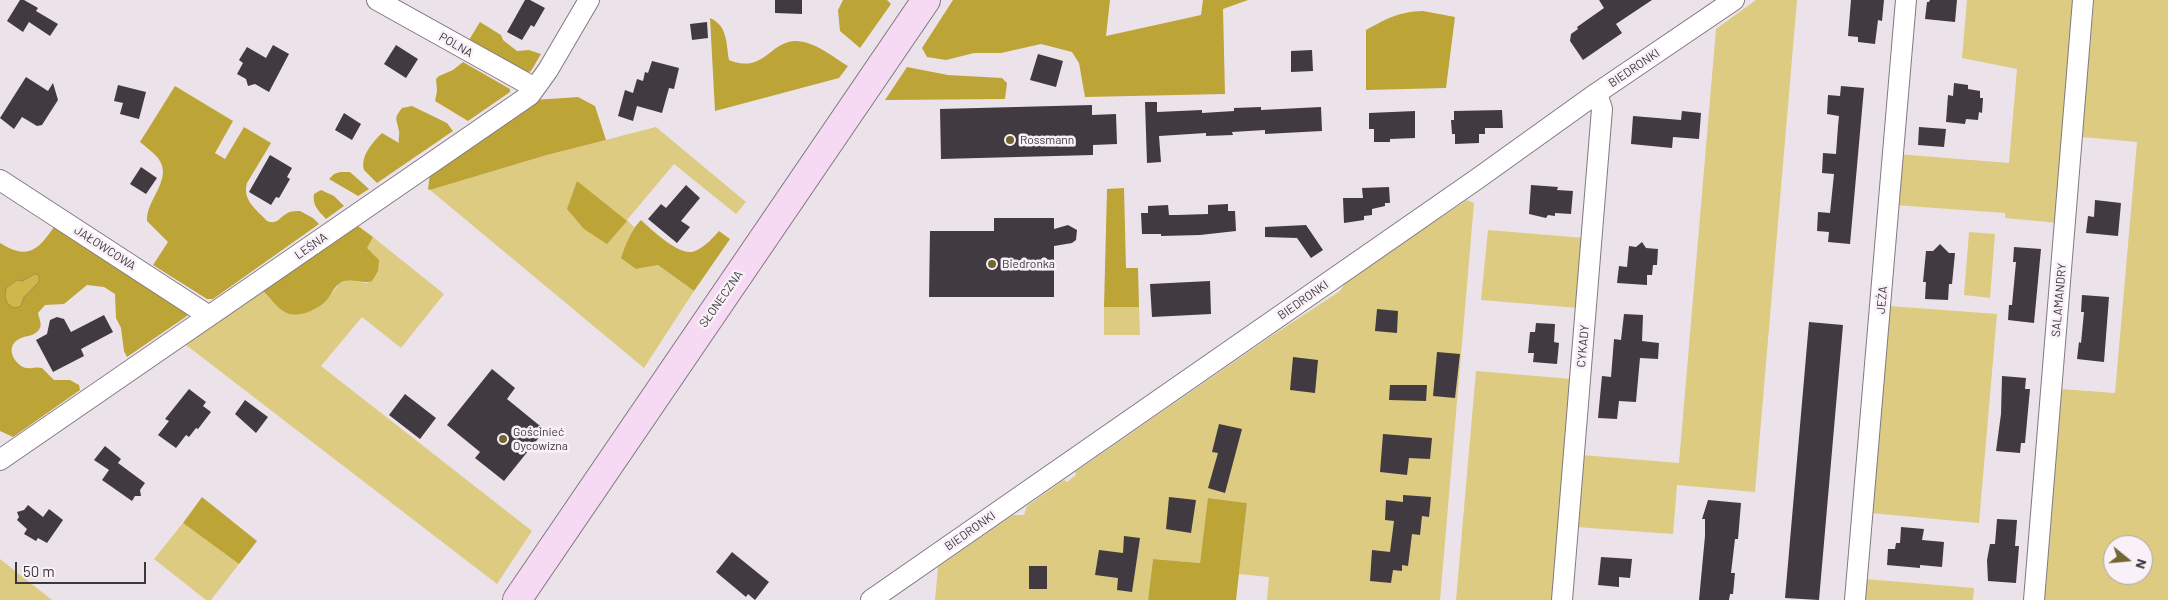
<!DOCTYPE html>
<html>
<head>
<meta charset="utf-8">
<style>
	body { margin:0 }
	#map { position:relative; width:2168px; height:600px; overflow:hidden; background:#ece3ea; font-family:Barlow,sans-serif }
	canvas { display:block }
	.north { position:absolute; left:2103px; top:535px; width:50px; height:50px; box-sizing:border-box; background:#f9f0f8; border:1px solid #ada6ac; border-radius:50%; rotate:107deg; font-size:14px; font-weight:700; line-height:20px; text-align:center; color:#3b383b }
	.north::after { content:''; display:block; margin:auto; width:18px; height:22px; background:#716532; clip-path:polygon(50% 0,100% 100%,50% 72%,0 100%) }
	.scale { position:absolute; left:15px; top:562px; width:131px; height:22px; box-sizing:border-box; border:2px solid #3b383b; border-top:0; padding-left:6px; font-size:15px; line-height:18px; white-space:nowrap; color:#3b383b; -webkit-text-stroke:4px #f9f0f8; paint-order:stroke }
</style>
</head>
<body>
<div id="map">
<canvas width="2168" height="600"></canvas>
<div class="north">N</div>
<div class="scale">50 m</div>
</div>
<script>
const ctx = document.querySelector('canvas').getContext('2d');
ctx.lineJoin = 'round';
function paint(path, color) { ctx.fillStyle = color; ctx.fill(path, 'evenodd'); }
function stroke(path, color, width, dash) { ctx.strokeStyle = color; ctx.lineWidth = width; ctx.lineCap = dash ? 'butt' : 'round'; ctx.setLineDash(dash || []); ctx.stroke(path); }
function drawText(font, color, halo, rows, align = 'center') {
  ctx.font = font + ' Barlow,sans-serif'; ctx.lineWidth = 5; ctx.setLineDash([]); ctx.textBaseline = 'middle'; ctx.strokeStyle = halo; ctx.fillStyle = color; for (const [text, x, y, turn = 0] of rows) {
    ctx.save(); ctx.translate(x, y); ctx.rotate((+turn || 0) * Math.PI / 180); ctx.textAlign = isNaN(turn) ? turn : align; if (halo) ctx.strokeText(text, 0, 0); ctx.fillText(text, 0, 0); ctx.restore();
  }
}
paint(new Path2D(`
	M1756,0h41l-42,492 -78,-7 -4,49 -97,-7 6,-72 97,8 37,-434z
	M1967,0h110l-19,223 -53,-5v-5l-111,-8 3,-51 112,9 8,-94 -55,-11z
	M2094,0h74v600h-125l18,-211 54,4 22,-251 -55,-5zM2113,545h30v30h-30z
	M656,127l90,75 -10,12 -62,-50 -47,56 7,7 -7,14 9,28 22,-4 36,26 -50,77 -214,-178 117,-35z
	M1467,200l7,3 -34,397h-173l2,-23 -30,-3 8,-71 -38,-5 -9,65 -47,-4 -5,41h-213l3,-33 75,-52h11l3,-9 37,-26 3,2 9,-7 -1,-3 195,-135 70,-46 5,-8 80,-55z
	M1488,230l96,8 -6,70 -97,-8z
	M1969,232l26,2 -5,64 -26,-3z
	M373,237l71,57 -43,54 -39,-31 -41,49 211,165 -35,53 -311,-239 77,-54 22,21 47,-19 8,-10 9,-3 18,3 7,-28 -8,-7z
	M1889,306l108,8 -18,209 -109,-10z
	M1104,307h35l1,28h-36z
	M1476,371l96,8 -19,221h-97z
	M183,523l56,41 -28,36h-5l-52,-41z
	M0,559l52,41h-52z
	M1865,579l109,9 -1,12h-114z`), '#dccb81');
paint(new Path2D(`
	M843,0h44l4,4 -31,44 -20,-17 -2,-21z
	M953,0h157l-4,36 95,-21 2,-15h45l-25,9 2,85 -140,3 -6,-34 -7,-11 -31,-8 -40,9h-27l-28,7 -19,-3 -5,-9z
	M1423,11l32,6 -9,71 -80,2v-60c22,-12 32,-18 57,-19z
	M710,18c18,8 16,25 19,42 34,14 40,-17 65,-19 19,-1 39,16 54,25l-9,12 -124,33z
	M480,22l21,13 2,5 14,11 12,-1 12,4 -10,17 -5,2 -57,-33z
	M463,62l47,27v3l-42,29 -33,-20 2,-10 -1,-12 3,-3 14,-6z
	M907,67l41,8 54,3 5,5 -2,16 -120,1z
	M175,86l58,35 -18,32 10,6 19,-32 27,16 -24,40c-5,17 9,26 20,38 10,4 12,-3 19,-7 4,-3 9,-3 14,-3l13,7 6,6 -106,75h-6l-54,-34 15,-23 -21,-21c-1,-22 27,-42 11,-63 -5,-6 -12,-11 -18,-16z
	M578,97l17,9 11,34 -59,15 -117,35 -2,-1 2,-15 104,-74z
	M412,106l35,17 6,8 -76,52 -13,-13c-4,-14 9,-28 18,-37l17,10c-1,-4 1,-9 0,-12 -2,-12 -6,-12 3,-23z
	M340,172h10l19,17 -11,7 -29,-17 5,-5z
	M577,181l50,40 -20,23 -23,-15 -17,-20z
	M1124,188l2,80h12l1,39h-35l3,-118z
	M321,190l13,6 10,10 -18,13c-7,-8 -14,-13 -12,-25z
	M641,220c11,10 35,33 50,32 10,-1 22,-14 28,-21l11,8 -36,52 -36,-26 -22,4 -15,-11c5,-14 9,-27 20,-38z
	M358,226l15,11 -6,11 12,12 -1,11 -6,10c-10,4 -24,-5 -33,3 -6,4 -9,13 -14,18 -9,8 -28,17 -40,10 -8,-4 -15,-15 -22,-21z
	M54,227l133,85v4l-60,41 -3,-6 -3,-23 -5,-10 -1,-24 -11,-7 -17,-2 -23,19 -19,1 -7,8c1,5 4,11 2,15 -5,9 -14,7 -21,11 -13,7 -7,22 4,28 6,3 12,-1 19,1l12,12h16l9,5 1,5 -67,47 -13,-6v-188c28,17 37,8 54,-16z
	M202,497l55,44 -18,23 -56,-41z
	M1208,498l39,5 -11,97h-88l5,-41 47,4z`), '#bda437');
const water = new Path2D(`
	M35,274l4,1v7l-15,15 -3,9 -6,2c-10,-3 -11,-11 -9,-20l11,-8 5,1z`);
paint(water, '#cfb74c');
stroke(water, '#a39147', 1);
paint(new Path2D(`
	M20,0h4l14,8 -2,3 22,13 -8,12 -21,-14 -6,10 -16,-11z
	M525,0h5l15,8 -11,19 -3,-2 -9,15 -15,-8z
	M775,0h27v14l-27,-1z
	M1599,0h53l-36,24 6,9 -39,27 -13,-19 1,-7 7,-5 -1,-2 27,-19z
	M1851,0h33l-2,21 -4,-1 -3,24 -17,-2v-5l-10,-1z
	M1930,0h27l-2,22 -30,-3 2,-17h2z
	M707,22l1,16 -16,2 -2,-16z
	M273,45l16,9 -20,38 -14,-8 -7,2 -2,-7 -9,-5 6,-11 -4,-3 8,-13 19,11z
	M396,45l22,14 -12,19 -22,-14z
	M1312,50l1,21 -22,1v-21z
	M1038,54l25,7 -7,26 -26,-7z
	M652,61l27,7 -5,21 -5,-1 -7,25 -25,-7 -4,15 -15,-5 7,-26 8,3 4,-14 6,2 2,-9 3,1z
	M26,77l22,14 5,-8 5,17 -16,25 -5,1 -15,-9 -8,12 -14,-11z
	M1954,83l14,2v4l12,2v7h3l-1,15 -3,-1 -1,8 -12,-1 -1,5 -19,-2 2,-27 5,1z
	M118,85l28,7 -7,27 -19,-5 3,-11 -9,-2z
	M1841,86l23,2 -14,156 -22,-2 1,-10 -12,-1 1,-19 12,1 3,-29 1,-10 -12,-1 1,-20 13,1 2,-28 1,-10 -12,-2 1,-19 12,1z
	M1145,102h12v10l45,-2v3l32,-2v-3l27,-1v3l60,-3 1,24 -57,3v-4l-33,2 1,3 -27,1v-3l-47,3 2,26 -14,1z
	M1092,105v10l24,-1 1,30 -24,1v10l-152,4 -1,-50z
	M1502,110l1,18h-18v6h-6v9l-24,1v-10h-3l-1,-14h3v-9z
	M1415,111v27l-25,1v3h-16v-13h-5v-16z
	M1682,111l19,2 -2,26 -26,-2 -1,11 -41,-4 2,-28 48,4z
	M344,113l17,11 -9,16 -17,-10z
	M1919,127l27,2 -2,18 -26,-2z
	M270,155l22,13 -5,9 3,2 -11,19 -3,-1 -5,8 -22,-13z
	M141,167l16,11 -11,16 -16,-10z
	M686,185l14,13 -19,23 9,6 -13,16 -29,-24 13,-15 5,4z
	M1531,185l27,2 -1,3 16,1 -2,23 -16,-1v3l-7,-1 -2,3 -17,-4z
	M1389,187l1,16h-5v3l-13,3v6l-8,1v4l-20,3 -1,-25h20l-1,-10z
	M2095,200l26,3 -3,33 -32,-3 2,-17 6,1z
	M1228,204v7h7l1,20 -36,4 -39,1v-2h-19l-1,-21h7v-7l20,-1 1,10h8l31,-1v-9z
	M994,218h60v11l14,-4 9,5 -1,10 -4,3 -18,3v51h-125l1,-66h64z
	M1306,225l17,25 -12,8 -14,-20 -32,-1v-10z
	M1642,242l4,6 12,1 -1,16h-4l-1,10h-5v10l-30,-2 2,-17 8,1 2,-21 7,1z
	M1940,244l9,9h6l-3,31h-3l-1,16 -23,-1 1,-17h-3l3,-31h7z
	M2014,247l27,2 -7,74 -26,-3 1,-15h3l4,-43h-3z
	M1210,281l1,33 -59,3 -2,-33z
	M2082,295l27,2 -5,65 -27,-3 2,-17 2,1 3,-31h-3z
	M1377,309l21,2 -1,22 -22,-2z
	M1624,314l19,1 -1,26 17,2 -1,16 -18,-1 -4,44 -17,-1 -2,18 -19,-1 4,-42 9,1 3,-38 7,1z
	M104,315l9,17 -32,17 3,7 -31,16 -17,-32 11,-6 3,-14 7,-3 7,2 7,13z
	M1809,322l34,3 -24,275 -34,-2z
	M1536,323l19,1 -1,18 5,1 -2,21 -24,-2 1,-9h-6l2,-21h5z
	M1437,352l23,2 -5,44 -22,-2z
	M1293,357l25,3 -3,33 -25,-3z
	M492,369l23,19 -8,11 38,31 -41,51 -29,-23 5,-6 -33,-27z
	M2002,376l24,2 -1,11h5l-5,54h-4l-1,10 -24,-2 5,-37z
	M1390,385h37l-1,16 -37,-1z
	M189,389l17,13 -3,4 8,6 -13,17 -2,-1 -7,9 -3,-2 -10,13 -18,-13 11,-14 -4,-2z
	M405,394l31,24 -16,21 -31,-24z
	M245,400l23,17 -12,16 -21,-19z
	M1219,424l23,5 -17,64 -17,-5 10,-35 -6,-1z
	M1383,434l49,4 -2,21 -21,-1 -2,17 -27,-3z
	M105,446l16,13 -3,4 27,20 -5,7 1,6h-6l-3,5 -30,-21 7,-10 -15,-10z
	M1403,495l28,2 -2,20 -7,-1 -2,19 -8,-1 -4,32 -6,-1v6l-9,-1 -2,13 -21,-2 2,-31 18,2 4,-31 -9,-1 1,-20 17,2z
	M1169,497l27,3 -5,33 -25,-4z
	M1708,500l33,3 -3,36h-3l-4,34h4l-2,21h-3l-1,6h-30l6,-64v-17h-3z
	M28,505l15,12 6,-8 14,11 -16,23 -9,-5 -2,3 -12,-7 3,-5 -10,-9 2,-3 -2,-5 7,-2z
	M1997,519l20,1 -2,26h4l-3,37 -28,-2 -1,-21 3,-16h5z
	M1901,527l23,2 -2,11 22,2 -2,25 -22,-2v3l-33,-3 1,-16h7l1,-6h4z
	M1124,536l16,2 -8,54 -15,-2 1,-12 -23,-3 4,-25 24,3z
	M732,552l37,30 -14,18 -7,-6 -2,3 -30,-25z
	M1601,557l31,2 -2,19 -11,-1v10l-21,-2z
	M1029,566h18v23h-18z`), '#413a40');
const street = new Path2D(`
	M377,0l158,88
	M0,180l209,136
	M0,460l530,-365 18,-25 41,-70
	M871,600l606,-421 120,-86 137,-93
	M1562,600l40,-491 -5,-16
	M1855,600l51,-600
	M2034,600l49,-600`);
const secondary = new Path2D(`
	M517,600l409,-600`);
stroke(street, '#827980', 22);
stroke(secondary, '#827980', 30);
stroke(street, '#fff', 20);
stroke(secondary, '#f6d9f2', 28);
for (const [x, y, r, color] of [
	[1010,140,5,"#716532"],
	[992,264,5,"#716532"],
	[503,439,5,"#716532"]
]) { const dot = new Path2D(); dot.arc(x, y, r, 0, 2 * Math.PI); ctx.fillStyle = color; ctx.fill(dot); stroke(dot, '#f9f0f8', 2); }
drawText('12px', '#3b383b', '#f9f0f8', [
	["POLNA",456,45,30],
	["BIEDRONKI",1634,68,-34],
	["LEŚNA",311,246,-35],
	["JAŁOWCOWA",105,248,33],
	["SŁONECZNA",721,299,-55],
	["BIEDRONKI",1303,300,-35],
	["JEŻA",1882,300,-85],
	["SALAMANDRY",2059,300,-85],
	["CYKADY",1583,346,-85],
	["BIEDRONKI",970,531,-35]
]);
drawText('12px', '#3b383b', '#f9f0f8', [
	["Rossmann",1020,140],
	["Biedronka",1002,264],
	["Gościnieć",513,432],
	["Oycowizna",513,446]
], 'left');
</script>
</body>
</html>
